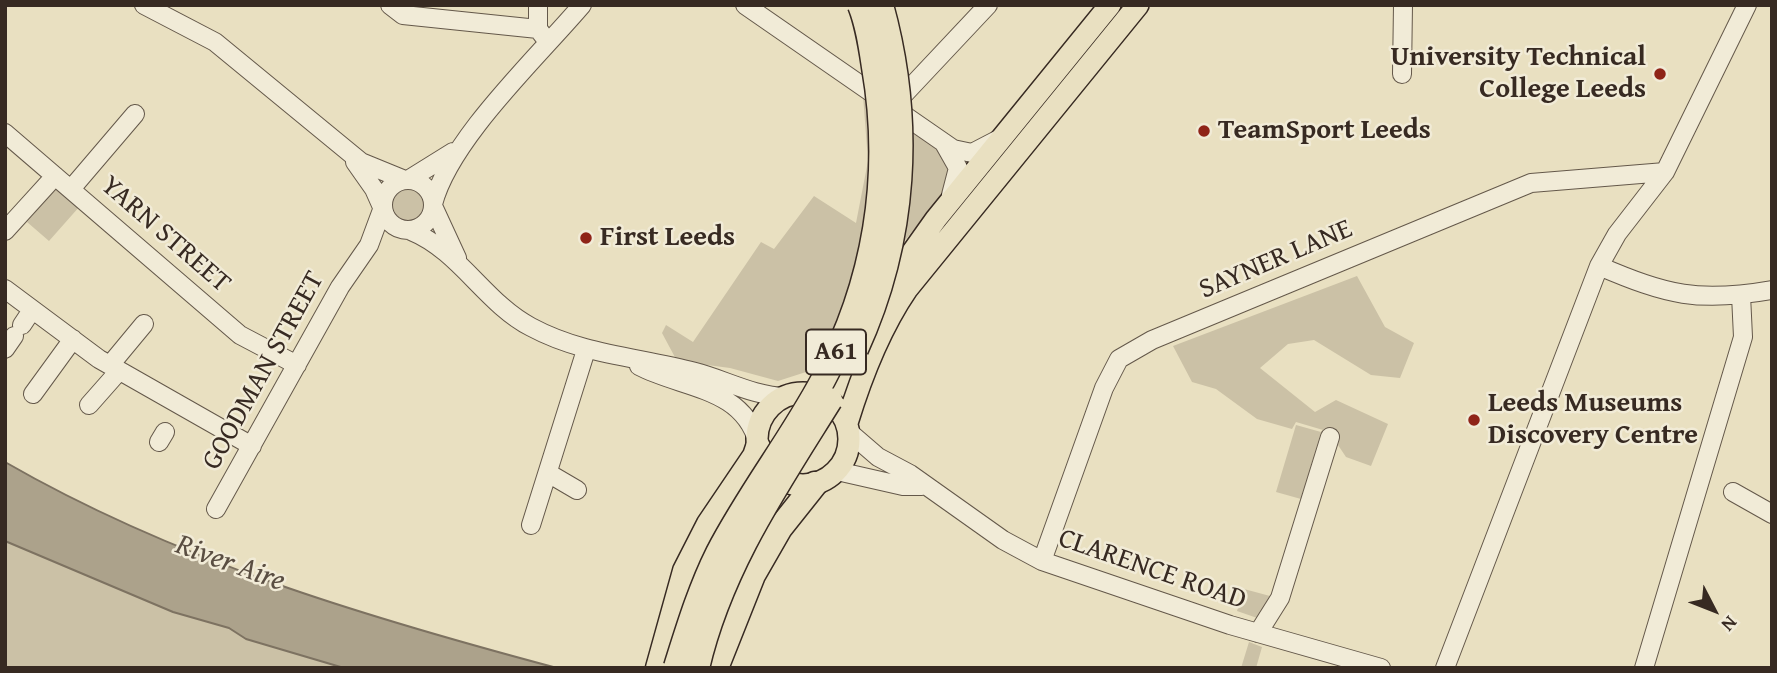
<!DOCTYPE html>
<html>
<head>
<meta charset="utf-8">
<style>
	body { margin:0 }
	#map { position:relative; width:1777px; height:673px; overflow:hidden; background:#e9e0c1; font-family:"Gentium Book Plus",serif }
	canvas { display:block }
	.frame { position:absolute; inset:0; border:7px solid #372a22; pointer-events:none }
	.north { position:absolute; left:1679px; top:575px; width:70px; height:70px; -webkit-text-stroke:5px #f1ebd7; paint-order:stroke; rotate:132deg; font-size:19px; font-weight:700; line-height:28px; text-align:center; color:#372a22 }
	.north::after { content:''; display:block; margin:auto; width:24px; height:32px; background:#372a22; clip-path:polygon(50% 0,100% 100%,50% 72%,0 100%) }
</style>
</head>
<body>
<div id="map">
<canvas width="1777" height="673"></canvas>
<div class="frame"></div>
<div class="north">N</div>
</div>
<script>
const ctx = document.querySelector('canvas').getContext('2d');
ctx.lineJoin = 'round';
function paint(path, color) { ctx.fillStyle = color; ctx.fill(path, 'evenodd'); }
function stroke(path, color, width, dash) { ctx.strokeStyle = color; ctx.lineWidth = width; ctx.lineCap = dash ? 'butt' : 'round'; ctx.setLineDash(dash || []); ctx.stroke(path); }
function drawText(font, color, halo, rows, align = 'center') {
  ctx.font = font + ' "Gentium Book Plus",serif'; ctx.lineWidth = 5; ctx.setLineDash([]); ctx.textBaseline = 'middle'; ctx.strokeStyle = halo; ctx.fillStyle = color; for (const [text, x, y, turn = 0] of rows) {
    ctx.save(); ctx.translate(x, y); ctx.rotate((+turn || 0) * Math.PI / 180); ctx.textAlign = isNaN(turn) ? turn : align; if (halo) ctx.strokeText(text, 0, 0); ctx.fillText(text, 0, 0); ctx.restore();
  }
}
paint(new Path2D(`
	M863,95l90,58 1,27 -103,127 -26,44 -19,21 -28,9 -48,-13 -53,-7 -15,-28 4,-8 27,17 68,-100 13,7 40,-53 42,27 12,-62z
	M57,186l23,20 -31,35 -22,-19z
	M392 206a16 16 0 1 1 32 0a16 16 0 1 1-32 0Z
	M1357,276l28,51 29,16 -14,35 -29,-3 -57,-35 -26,4 -28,24 55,44 21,-12 52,24 -17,42 -25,-9 -8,-12 2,-10 -44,-13 -4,7 -35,-10 -41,-30 -24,-7 -19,-36z
	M1296,425l25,7 -20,67 -25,-7z
	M5,541l168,71 56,16 17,11 98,29 -339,-2z
	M1244,589l26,7 -7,24 -26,-9z
	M1249,642l13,5 -6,21h-15z`), '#cbc1a6');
const water = new Path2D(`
	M5,462c172,99 361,155 552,206h-213l-98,-29 -17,-11 -56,-16 -168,-71z`);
paint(water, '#aca28b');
stroke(water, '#7d7261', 2);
const minor = new Path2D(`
	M144,5l71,37 146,120 44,18
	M390,5l13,10 135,14
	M538,5v24l7,9
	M745,5l208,144 19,4 25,-13
	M1402,74l1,-69
	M894,105l94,-100
	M5,133l235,202 57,30
	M945,145l13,23 -7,27
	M355,162l19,27 8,18
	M383 205a25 25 0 1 1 50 0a25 25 0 1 1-50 0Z
	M408,180l45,-28
	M71,189l64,-75
	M433,204c17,-65 104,-146 149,-199
	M433,206l24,52
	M5,231l50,-55
	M411,231c49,20 74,72 120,96 52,28 108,30 164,45 31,8 58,24 91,25
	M1599,266c68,29 99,37 173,24
	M5,289l94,70 153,87
	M22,325l10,-15
	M5,349l9,-13
	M110,365l34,-41
	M639,366c44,23 104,21 119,77
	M33,394l40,-55
	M89,405l30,-34
	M849,432l29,25 32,17 93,66 39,21 188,64 151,43
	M159,442l6,-10
	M837,471l66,15h19
	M548,473l29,17
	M1733,492l39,22
	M216,509l124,-222 29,-42 13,-35
	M531,525l55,-175
	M1042,561l62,-173 15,-29 33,-19 379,-157 134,-11
	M1258,633l22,-35 50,-161
	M1445,668l154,-402 18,-32 48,-62 82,-167
	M1644,668l99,-331 -2,-42`);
const major = new Path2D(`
	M877,302l59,-83 174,-214
	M757 439a46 46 0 1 1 92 0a46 46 0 1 1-92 0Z
	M847,423c14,-46 32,-93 60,-134l231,-284`);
const highway = new Path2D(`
	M658,668l27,-97 24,-47 46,-68 3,-9
	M716,668l37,-93 27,-47 35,-44`);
stroke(minor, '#64584a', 20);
stroke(major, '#372a22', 24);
stroke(highway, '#372a22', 27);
stroke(minor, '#f1ebd7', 18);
stroke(major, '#e9e0c1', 21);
stroke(highway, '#e9e0c1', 24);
const highwayBridge = new Path2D(`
	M856,349c50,-109 57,-228 25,-344
	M676,667c12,-38 24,-78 42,-114 31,-60 73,-113 105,-173 52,-96 70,-204 51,-313 -3,-20 -6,-42 -14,-62
	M697,668c23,-100 80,-183 133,-268`);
stroke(highwayBridge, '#372a22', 27, []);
stroke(highwayBridge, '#e9e0c1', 24);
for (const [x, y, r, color] of [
	[1660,74,7,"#8f2418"],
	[1204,131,7,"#8f2418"],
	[586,238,7,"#8f2418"],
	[1474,420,7,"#8f2418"]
]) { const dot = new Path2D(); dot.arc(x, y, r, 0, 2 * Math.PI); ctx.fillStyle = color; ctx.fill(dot); stroke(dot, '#f1ebd7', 2.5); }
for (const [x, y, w] of [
	[836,352,60]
]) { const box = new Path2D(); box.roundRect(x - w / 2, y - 22.5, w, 45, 5); ctx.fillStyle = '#f1ebd7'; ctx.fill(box); stroke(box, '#372a22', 2); }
drawText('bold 26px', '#372a22', null, [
	["A61",836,352]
]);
drawText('bold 28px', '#372a22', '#f1ebd7', [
	["University Technical",1646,58,"right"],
	["College Leeds",1646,90,"right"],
	["TeamSport Leeds",1218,131],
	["First Leeds",600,238],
	["Leeds Museums",1488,404],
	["Discovery Centre",1488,436]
], 'left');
drawText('28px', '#372a22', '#f1ebd7', [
	["YARN STREET",165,235,41],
	["SAYNER LANE",1276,260,-23],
	["GOODMAN STREET",264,371,-61],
	["CLARENCE ROAD",1152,570,19]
]);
drawText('italic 30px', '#5a4e42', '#f1ebd7', [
	["River Aire",230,564,20]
]);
</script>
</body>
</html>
